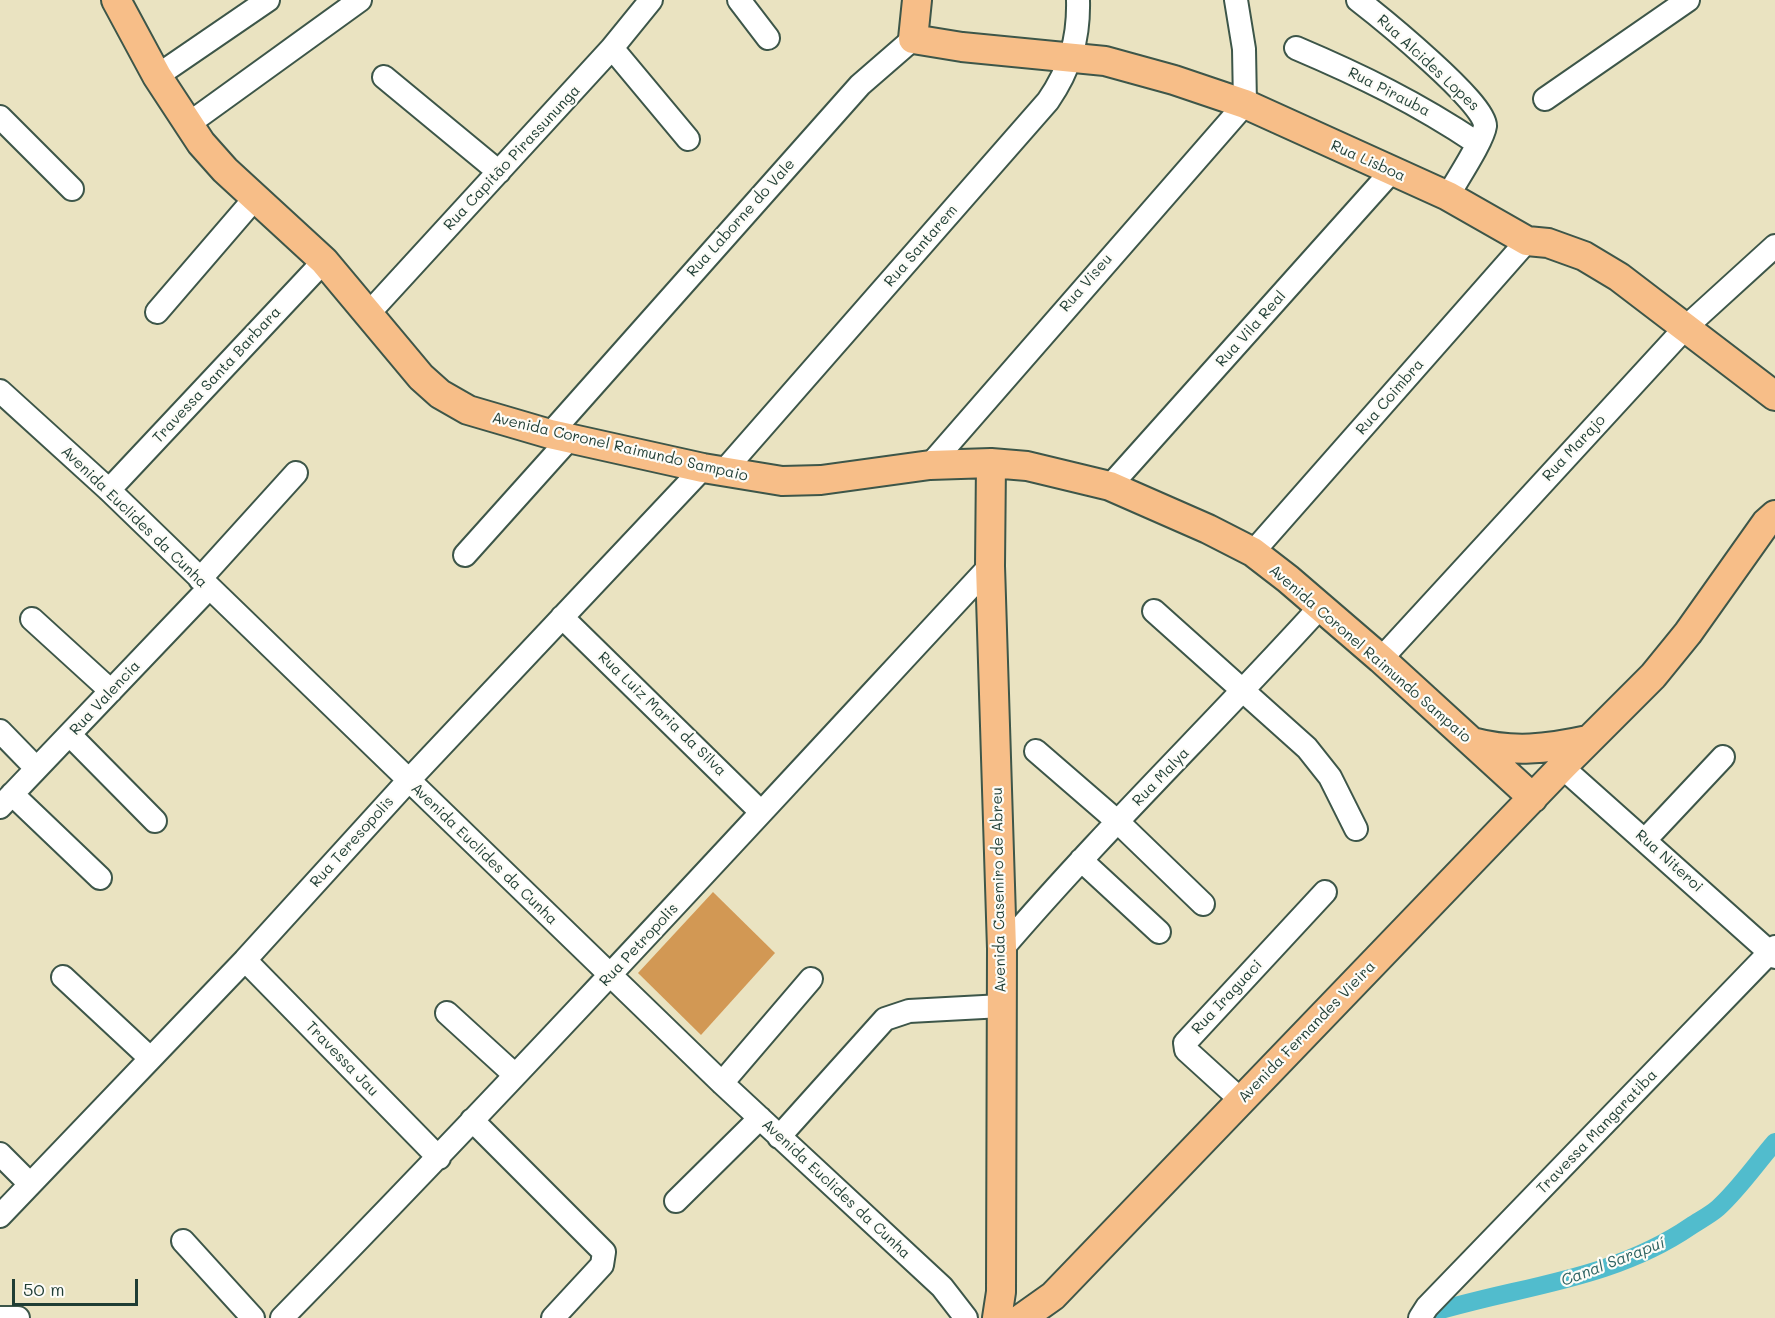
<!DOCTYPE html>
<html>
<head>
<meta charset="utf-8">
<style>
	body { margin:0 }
	#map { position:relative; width:1775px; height:1318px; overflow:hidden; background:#eae3c1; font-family:Mali,sans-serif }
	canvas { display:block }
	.scale { position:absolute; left:12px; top:1279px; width:126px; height:27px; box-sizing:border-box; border:3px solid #1f3d34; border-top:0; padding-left:8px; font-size:18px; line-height:21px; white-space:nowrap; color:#1f3d34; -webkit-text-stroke:4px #fdfcf7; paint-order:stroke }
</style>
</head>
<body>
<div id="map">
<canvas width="1775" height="1318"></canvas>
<div class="scale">50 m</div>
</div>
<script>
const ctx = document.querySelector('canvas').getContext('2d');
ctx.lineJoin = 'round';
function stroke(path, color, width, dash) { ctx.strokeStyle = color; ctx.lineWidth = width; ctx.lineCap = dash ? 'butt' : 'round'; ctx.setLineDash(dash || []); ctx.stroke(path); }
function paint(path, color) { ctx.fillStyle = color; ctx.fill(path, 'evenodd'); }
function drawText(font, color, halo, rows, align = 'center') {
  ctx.font = font + ' Mali,sans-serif'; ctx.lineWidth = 4.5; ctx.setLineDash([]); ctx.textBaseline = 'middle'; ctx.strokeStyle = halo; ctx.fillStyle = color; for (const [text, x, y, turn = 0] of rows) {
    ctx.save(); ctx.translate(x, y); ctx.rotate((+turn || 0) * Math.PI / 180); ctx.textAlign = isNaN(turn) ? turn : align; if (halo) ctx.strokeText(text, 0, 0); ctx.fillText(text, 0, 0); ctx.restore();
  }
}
stroke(new Path2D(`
	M1418,1317c93,-31 190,-34 273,-91 9,-6 19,-11 27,-18 21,-19 38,-44 57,-66`), '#51bccd', 18);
paint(new Path2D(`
	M713,892l62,61 -74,82 -63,-62z`), '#d29854');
const minor = new Path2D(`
	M739,0l29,38
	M1358,0c22,17 129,104 127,126 -2,15 -29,55 -37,70
	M612,48l76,91
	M1296,48c66,28 121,55 181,95
	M157,76l111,-76
	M384,77l115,95
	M1545,99l143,-99
	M0,117l72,72
	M187,125l173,-125
	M157,312l99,-115
	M369,313l243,-265 39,-48
	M0,391l109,99 613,593 220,204 24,31
	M550,434l310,-349 53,-46
	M930,465l315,-361 -1,-55 -8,-49
	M723,472l325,-371c22,-32 31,-62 30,-101
	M1110,486l281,-314
	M109,490l215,-229
	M1253,552l274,-311
	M465,555l105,-117
	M200,579l96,-106
	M1154,611l153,137 23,29 26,52
	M562,617l199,195
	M32,619l79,72
	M1381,659l305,-332 89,-81
	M0,731l36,37
	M70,735l85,86
	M1036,751l82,71 85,82
	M1562,767l213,190
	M12,794l88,84
	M0,807l209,-219
	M1645,840l78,-83
	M1081,860l78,72
	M1002,949c102,-119 214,-227 319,-343
	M245,960l194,198
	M63,977l87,81
	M447,1013l68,62
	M722,1083l89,-104
	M1241,1100l-55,-50 -1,-7 140,-151
	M472,1120l132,132 -2,13 -49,53
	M779,1137l106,-118 24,-8 93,-5
	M0,1154l30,30
	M676,1201l84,-83
	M0,1216l245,-256 163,-179 295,-313
	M183,1241l70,77
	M0,1318h18
	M282,1318c241,-246 474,-500 708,-752
	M1420,1318l7,-11 348,-360`);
const major = new Path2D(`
	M116,0l41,76 44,67 24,27 99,91 97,116 19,17 28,16 82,24 153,34 79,13 39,-1 109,-15 61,-2 36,3 83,20 98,43 45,23 35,27 93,80 152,139
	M917,0l-4,39 49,8 143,14 69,19 71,24 203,92 79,45 21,2 36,13 35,21 156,119
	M991,463l-1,103 12,383 -1,343 -4,26
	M1472,742c41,11 75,7 116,-2
	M1022,1318l31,-22 509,-529 91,-91 35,-43 78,-110 9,-8`);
stroke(minor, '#3d5649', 26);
stroke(major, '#3d5649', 32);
stroke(minor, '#fff', 22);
stroke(major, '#f7be88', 28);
drawText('15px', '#1f3d34', '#fdfcf7', [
	["Rua Alcides Lopes",1428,63,43],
	["Rua Pirauba",1389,92,27],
	["Rua Capitão Pirassununga",512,158,-47],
	["Rua Lisboa",1368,161,24],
	["Rua Laborne do Vale",741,218,-48],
	["Rua Santarem",921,246,-49],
	["Rua Viseu",1086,283,-49],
	["Rua Vila Real",1251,329,-48],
	["Travessa Santa Barbara",217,375,-47],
	["Rua Coimbra",1390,397,-49],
	["Avenida Coronel Raimundo Sampaio",620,447,13],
	["Rua Marajo",1574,448,-47],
	["Avenida Euclides da Cunha",134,517,44],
	["Avenida Coronel Raimundo Sampaio",1370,654,41],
	["Rua Valencia",105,698,-47],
	["Rua Luiz Maria da Silva",662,714,44],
	["Rua Malya",1161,777,-46],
	["Rua Teresopolis",352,842,-48],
	["Avenida Euclides da Cunha",484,854,44],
	["Rua Niteroi",1669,861,42],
	["Avenida Casemiro de Abreu",999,890,-91],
	["Rua Petropolis",639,945,-47],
	["Rua Iraguaci",1227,997,-47],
	["Avenida Fernandes Vieira",1307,1032,-46],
	["Travessa Jau",342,1059,46],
	["Travessa Mangaratiba",1597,1132,-46],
	["Avenida Euclides da Cunha",836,1189,43]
]);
drawText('italic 16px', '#2e6362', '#fdfcf7', [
	["Canal Sarapuí",1613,1262,-21]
]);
</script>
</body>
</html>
